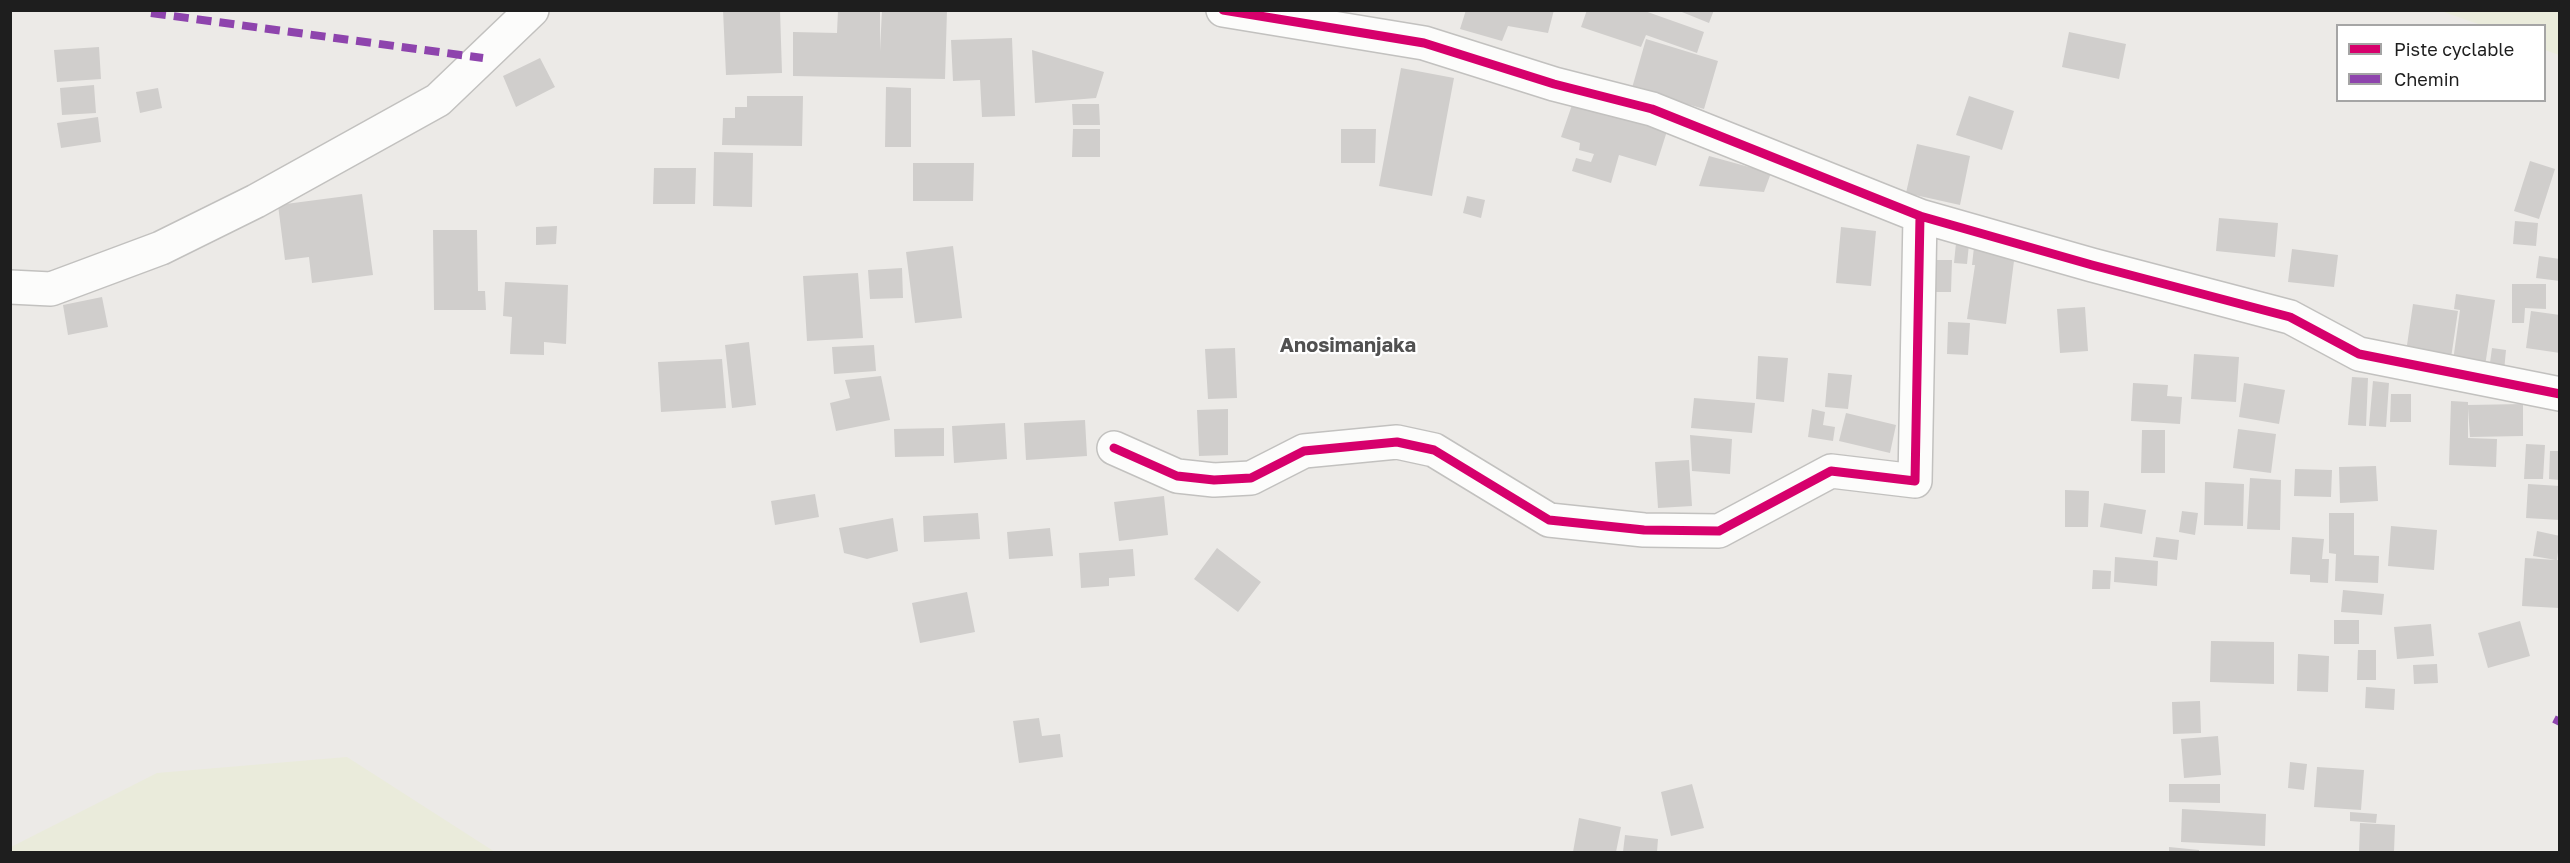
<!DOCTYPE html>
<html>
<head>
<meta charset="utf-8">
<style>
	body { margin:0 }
	#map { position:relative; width:2570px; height:863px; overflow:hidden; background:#eceae7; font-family:"Golos Text",sans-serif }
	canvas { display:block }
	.frame { position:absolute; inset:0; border:12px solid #1e1e1e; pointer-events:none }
	.legend { position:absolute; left:2336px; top:24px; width:210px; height:78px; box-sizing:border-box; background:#fff; border:2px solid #a5a5a5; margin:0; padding:8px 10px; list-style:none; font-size:18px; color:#1e1e1e }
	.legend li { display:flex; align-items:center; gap:12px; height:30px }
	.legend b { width:30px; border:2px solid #a5a5a5 }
</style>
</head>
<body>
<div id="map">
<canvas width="2570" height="863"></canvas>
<div class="frame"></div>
<ul class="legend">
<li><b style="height:8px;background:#d6006c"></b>Piste cyclable</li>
<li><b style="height:8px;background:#8e44ad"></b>Chemin</li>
</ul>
</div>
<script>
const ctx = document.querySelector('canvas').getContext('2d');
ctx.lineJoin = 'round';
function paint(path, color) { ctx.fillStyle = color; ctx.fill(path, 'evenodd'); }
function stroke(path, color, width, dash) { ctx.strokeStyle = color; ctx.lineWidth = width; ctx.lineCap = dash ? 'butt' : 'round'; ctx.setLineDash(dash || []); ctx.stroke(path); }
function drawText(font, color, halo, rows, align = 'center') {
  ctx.font = font + ' "Golos Text",sans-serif'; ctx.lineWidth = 4.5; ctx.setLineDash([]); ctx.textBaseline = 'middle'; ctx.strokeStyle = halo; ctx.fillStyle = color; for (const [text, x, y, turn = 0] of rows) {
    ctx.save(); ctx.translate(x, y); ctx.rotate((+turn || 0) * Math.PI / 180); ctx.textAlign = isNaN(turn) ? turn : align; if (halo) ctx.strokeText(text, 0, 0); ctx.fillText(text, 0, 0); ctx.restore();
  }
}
paint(new Path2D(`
	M2441,11h118v44l-14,-5 -1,-24 -63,-1z
	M347,757l148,95h-484v-5l146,-74z`), '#eaebdb');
paint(new Path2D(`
	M723,10h57l2,63 -56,2z
	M838,10h42v41l2,-41h65l-2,69 -152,-3v-44l44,1z
	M1466,10h88l-6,23 -40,-7 -6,15 -42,-12z
	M1587,10h55l62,22 -7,21 -51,-18 -5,12 -60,-20z
	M1677,10h37l-5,13z
	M2069,32l57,12 -7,35 -57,-12z
	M1012,38l3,78 -33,1 -2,-37 -27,1 -2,-41z
	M1646,39l72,22 -14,48 -72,-21z
	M99,47l2,32 -44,3 -3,-32z
	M1032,50l72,22 -8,26 -61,5z
	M540,58l15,29 -39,20 -13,-31z
	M1401,68l53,10 -22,118 -53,-10z
	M94,85l2,28 -34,2 -2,-27z
	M886,87l25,1v59h-26z
	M158,88l4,20 -22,5 -4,-21z
	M747,96h56l-1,50 -80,-1 1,-27h12v-11h12z
	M1969,96l45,15 -12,39 -46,-15z
	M1573,102l94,29 -11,35 -37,-11 -8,28 -39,-12 4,-13 15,4 3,-8 -15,-4 1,-7 -19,-6z
	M1072,104h27l1,21h-27z
	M98,117l3,25 -40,6 -4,-25z
	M1073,129h27v28h-28z
	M1341,129h35l-1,34h-34z
	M1917,144l53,12 -10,49 -54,-12z
	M714,152l39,1 -1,54 -39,-1z
	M1709,156l62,17 -7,19 -65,-6z
	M2530,161l25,8 -16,50 -25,-8z
	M913,163h61l-1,38h-60z
	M654,168h42l-1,36h-42z
	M362,194l11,81 -61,8 -3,-26 -24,3 -7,-55z
	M1467,196l18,4 -4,18 -18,-5z
	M2219,218l59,5 -3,34 -59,-6z
	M2515,221l23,2 -2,23 -23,-2z
	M557,226l-1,18 -20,1v-18z
	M1841,227l35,4 -5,55 -35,-3z
	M433,230h44l1,61h7l1,19h-52z
	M1956,243l13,1 -2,20 -13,-1z
	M953,246l9,72 -47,5 -9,-71z
	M1974,247l41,6 -9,71 -39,-5 8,-54h-3z
	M2292,249l46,6 -4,32 -46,-5z
	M2539,256l21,3v22l-24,-3z
	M1934,260h18l-1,32h-18z
	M902,268l1,30 -33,1 -2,-29z
	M858,273l5,65 -56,3 -4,-65z
	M505,282l63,3 -2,59 -22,-2v13l-34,-1 2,-37 -9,-1z
	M2512,284h34v25l-21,-1 -1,15h-12z
	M2456,294l39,6 -10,66 -32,-5 7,-51 -6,-1z
	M102,297l6,30 -40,8 -5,-30z
	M2413,304l45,7 -7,47 -45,-6z
	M2085,307l3,44 -28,2 -3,-44z
	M2531,311l29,4v38l-34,-5z
	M1948,322l22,1 -2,32 -21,-1z
	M749,342l7,63 -24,3 -7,-63z
	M874,345l2,26 -42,3 -2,-27z
	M1235,348l2,50 -29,1 -3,-50z
	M2492,348l14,2 -2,21 -15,-1z
	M2194,354l45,3 -3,45 -45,-3z
	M1758,356l30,2 -4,44 -28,-3z
	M722,359l4,49 -65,4 -3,-50z
	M1828,373l24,2 -4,34 -23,-2z
	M881,376l9,44 -54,11 -6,-28 20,-5 -5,-18z
	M2352,377l16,1 -2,48 -18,-1z
	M2373,381l16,2 -3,44 -17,-1z
	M2133,383l35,2 -1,11 15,1 -2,27 -49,-3z
	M2244,383l41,7 -6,34 -40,-7z
	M2391,394h20v28h-21z
	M1694,398l61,5 -3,30 -61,-5z
	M2451,401l17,1v3l55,-1v32l-53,1 -2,-29v30l29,1 -1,28 -47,-2z
	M1228,409v46l-29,1 -2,-46z
	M1812,409l13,3 -2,13 12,2 -2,14 -25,-4z
	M1846,413l50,12 -6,28 -51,-12z
	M1085,420l2,36 -61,4 -2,-37z
	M1005,423l2,36 -53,4 -2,-37z
	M944,428v28l-49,1 -1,-28z
	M2238,429l38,5 -5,39 -38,-5z
	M2142,430h23v43h-24z
	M1690,435l42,4 -2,35 -38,-3z
	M2526,444l19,1 -2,34h-19z
	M2550,451h10v29l-11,-1z
	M1689,460l3,46 -34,2 -3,-46z
	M2376,466l2,35 -38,2 -1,-36z
	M2295,469l37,1 -1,27 -37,-1z
	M2250,478l31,2 -1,50 -33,-1z
	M2205,482l39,2 -1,42 -39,-1z
	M2528,484l32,2v34l-34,-2z
	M2065,490l24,1 -1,36h-23z
	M815,494l4,23 -44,8 -4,-24z
	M1164,496l4,39 -49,6 -5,-39z
	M2104,503l42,7 -4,24 -42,-7z
	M2182,511l16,2 -3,22 -16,-3z
	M978,513l2,26 -56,3 -1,-26z
	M2329,513h25v42l25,1 -1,27 -43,-2 1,-27 -7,-1z
	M893,518l5,33 -31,8 -23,-6 -5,-25z
	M2391,526l46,4 -3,40 -46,-4z
	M1050,528l3,28 -44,3 -2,-27z
	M2537,531l23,5 -3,24h3l-1,48 -37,-2 3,-48 31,2 -23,-4z
	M2156,537l23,3 -2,20 -24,-3z
	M2292,537l32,2 -2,20h7l-1,24 -18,-1v-7l-20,-1z
	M1217,548l44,34 -23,30 -44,-33z
	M1133,549l2,27 -26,2v8l-28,2 -2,-35z
	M2115,557l43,4 -1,25 -43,-4z
	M2093,570l18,1 -1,18h-18z
	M2343,590l41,4 -2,21 -41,-3z
	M967,592l8,40 -55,11 -8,-40z
	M2334,620h25v24h-25z
	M2520,621l10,35 -42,12 -10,-35z
	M2431,624l3,32 -37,3 -3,-32z
	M2211,641l63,1v42l-64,-2z
	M2358,650h18v30h-19z
	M2298,654l31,2 -1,36 -31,-1z
	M2437,664l1,19 -24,1 -1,-19z
	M2366,687l29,2 -1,21 -29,-2z
	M2200,701l1,32 -28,1 -1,-32z
	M1039,718l3,18 18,-2 3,23 -44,6 -6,-42z
	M2218,736l3,39 -37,3 -3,-39z
	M2290,762l17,2 -3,26 -16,-2z
	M2317,767l47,3 -3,40 -47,-3z
	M1692,784l12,44 -33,8 -10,-44z
	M2169,784h51v19l-51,-1z
	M2182,809l84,5 -1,32 -84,-4z
	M2350,812l27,2 -1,9 -26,-2z
	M1579,818l42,9 -5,25h-43z
	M2360,823l35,2 -1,27h-35z
	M1625,835l33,4 -1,13h-34z
	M2169,847l30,3v2h-30z`), '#d0cecc');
const street = new Path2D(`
	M1223,10l201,33 130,41 98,25 268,107 172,49 198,52 69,37 201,40
	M10,287l41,2 110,-41 95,-47 182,-101 94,-90
	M1114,448l63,28 37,4 37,-2 53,-27 93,-9 37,8 115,70 95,10 75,1 112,-60 84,10 5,-265`);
stroke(street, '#c2c1bf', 36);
stroke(street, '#fcfcfb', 33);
stroke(new Path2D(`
	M151,13l332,45
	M2554,719l6,3`), '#8e44ad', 8, [15, 8]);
stroke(new Path2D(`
	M1223,10l201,33 130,41 98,25 268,107 172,49 198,52 69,37 201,40
	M1114,448l63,28 37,4 37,-2 53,-27 93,-9 37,8 115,70 95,10 75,1 112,-60 84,10 5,-265`), '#d6006c', 9);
drawText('bold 20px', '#515151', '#fff', [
	["Anosimanjaka",1348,346]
]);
</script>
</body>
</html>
